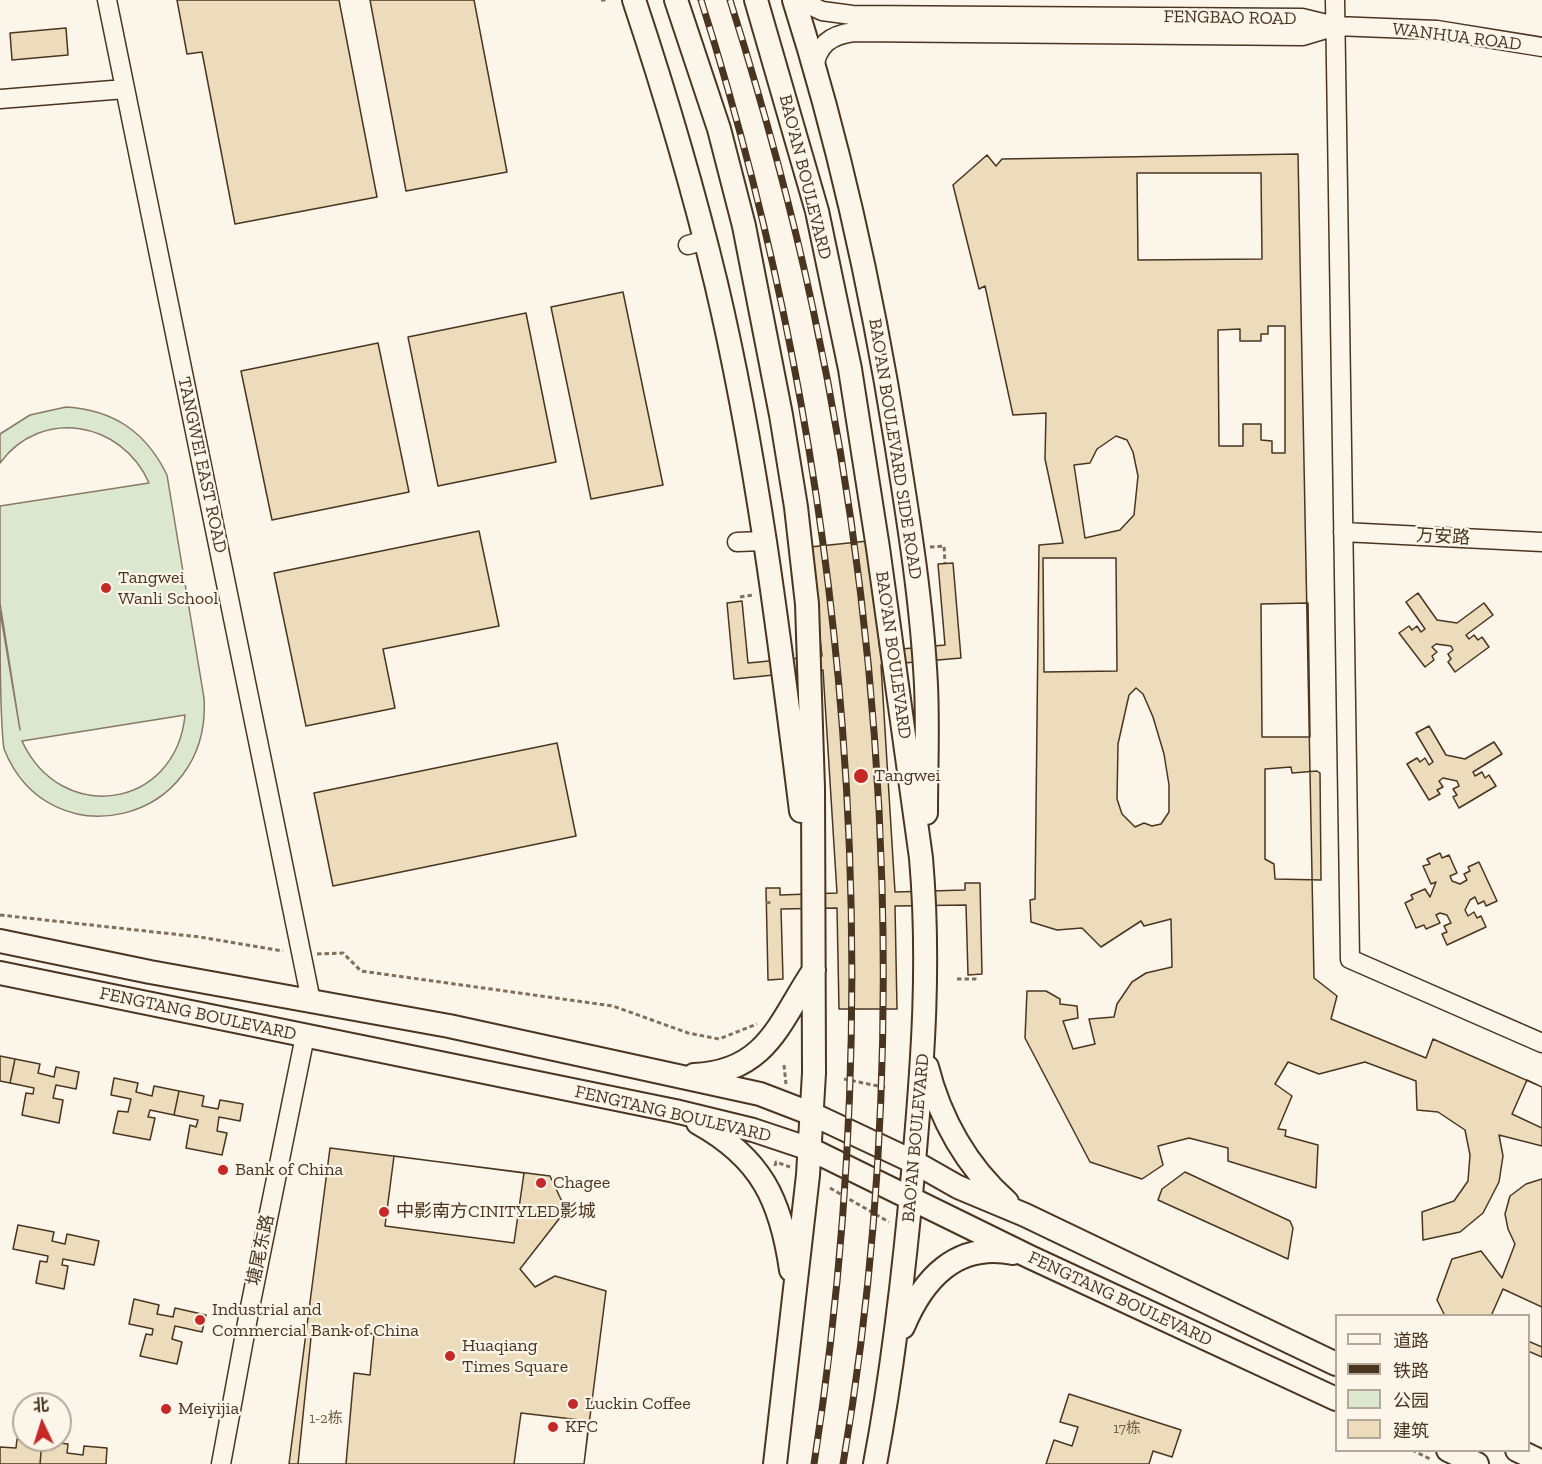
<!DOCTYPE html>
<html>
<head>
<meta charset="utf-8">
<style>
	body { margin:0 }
	#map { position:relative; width:1542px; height:1464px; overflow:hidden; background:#fbf6e9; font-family:"Zilla Slab","Noto Sans SC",serif }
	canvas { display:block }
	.legend { position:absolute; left:1335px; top:1314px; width:195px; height:138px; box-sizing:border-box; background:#fbf6e9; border:2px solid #b4a999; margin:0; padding:8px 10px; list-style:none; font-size:18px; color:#4a3520 }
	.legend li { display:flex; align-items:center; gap:12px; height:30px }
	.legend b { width:30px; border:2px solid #b4a999 }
	.north { position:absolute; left:12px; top:1392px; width:60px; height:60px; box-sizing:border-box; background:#fbf6e9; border:2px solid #b4a999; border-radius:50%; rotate:356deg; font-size:16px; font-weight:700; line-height:24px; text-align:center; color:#4a3520 }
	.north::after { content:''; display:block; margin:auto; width:21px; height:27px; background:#c62828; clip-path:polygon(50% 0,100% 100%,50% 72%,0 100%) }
</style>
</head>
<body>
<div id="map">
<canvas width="1542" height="1464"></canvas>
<ul class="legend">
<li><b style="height:8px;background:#fbf6e9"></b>道路</li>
<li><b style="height:8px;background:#4a3520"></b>铁路</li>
<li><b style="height:16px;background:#dce7d0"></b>公园</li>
<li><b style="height:16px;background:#ecdcbc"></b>建筑</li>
</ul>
<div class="north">北</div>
</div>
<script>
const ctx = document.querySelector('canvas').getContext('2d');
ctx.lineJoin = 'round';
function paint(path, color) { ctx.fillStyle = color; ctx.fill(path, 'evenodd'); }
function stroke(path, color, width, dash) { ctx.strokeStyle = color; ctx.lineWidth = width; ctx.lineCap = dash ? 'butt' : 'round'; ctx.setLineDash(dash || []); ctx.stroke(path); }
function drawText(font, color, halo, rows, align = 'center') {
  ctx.font = font + ' "Zilla Slab","Noto Sans SC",serif'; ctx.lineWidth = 4.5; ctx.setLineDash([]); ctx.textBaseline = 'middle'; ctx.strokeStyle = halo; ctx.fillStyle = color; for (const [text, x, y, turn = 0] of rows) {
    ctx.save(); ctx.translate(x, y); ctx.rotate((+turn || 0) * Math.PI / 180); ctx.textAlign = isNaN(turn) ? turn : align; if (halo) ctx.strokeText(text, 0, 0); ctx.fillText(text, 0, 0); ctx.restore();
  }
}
const green = new Path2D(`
	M66,407c48,3 80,25 101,68l37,223c8,126 -155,164 -200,51 -4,-27 -4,-105 -4,-138l20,119 -20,-127v-97l149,-23c-27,-62 -108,-76 -149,-20v-29l30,-19zM185,715c-9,94 -124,111 -163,26z`);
paint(green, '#dce7d0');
stroke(green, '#887966', 1.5);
const building = new Path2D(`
	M177,0h162l38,197 -142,27 -33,-172 -15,2z
	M370,0h104l33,172 -101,19z
	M66,28l2,27 -56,5 -2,-27z
	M1298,154l16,824 23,18 -6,23 95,39 7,-19 109,48v59l-43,-11 4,21 -4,26 -16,31 -23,19 -37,8 -1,-28 32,-11 14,-20 2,-26 -5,-25 -27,-18 -21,-2 -1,-29 -51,-19 -46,12 -31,-12 -13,22 17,12 -14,33 8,1 -1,6 33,9 -2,43 -88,-27v-13l-39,-10 -31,8 5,19 -21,14 -52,-17 -65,-124 2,-47h19l14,8v5l17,2 1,12 -15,3 10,28 22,-5 -6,-25 25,-2 3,-13 15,-22 14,-9 26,-6 -1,-48 -27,7 -3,-5 -40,26 -19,-19 -25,2 -26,-8 -1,-22 5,-1 4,-354 24,-2 -18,-84 1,-46 -33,2 -28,-129 -6,3 -26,-104 34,-30 9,11 6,-7zM1116,436l11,4 6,12 5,24 -4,39 -14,15 -35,8 -11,-73 16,-2 7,-14zM1136,688l7,6 10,23 11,37 5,31v27l-8,12 -9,2 -8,-3 -9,4 -13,-13 -5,-15 1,-55 11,-49z
	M1137,173h124l1,86 -124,1z
	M623,292l40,193 -72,14 -40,-192z
	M526,313l30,149 -118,24 -30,-149z
	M1268,326h17v127h-13v-12l-11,-1v-16h-18v22h-24l-1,-116 22,-1v12h21v-7h7z
	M378,343l31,149 -137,28 -31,-149z
	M479,531l20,95 -116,23 12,59 -89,18 -32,-153z
	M868,541l12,110 65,-6 -7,-81 15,-1 8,95 -80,7 14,227 70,-2v-7h15l2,91 -14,1 -2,-70 -71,1 2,103h-58l-2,-101 -56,1 2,70 -15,1 -2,-92h14v7l57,-2 -14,-223 -89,9 -7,-76 15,-2 6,62 74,-7 -12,-109z
	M1043,558h73l1,113 -73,1z
	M1418,593l19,27 20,3 27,-20 9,12 -27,20 3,4 5,-4 4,5 4,-3 7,10 -34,25 -7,-10 3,-3 -3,-5 5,-4 -2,-4 -15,-2 -4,3 5,5 -5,4 2,4 -9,7 -26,-34 10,-7 3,4 5,-4 4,6 4,-3 -19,-27z
	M1308,603l2,134h-48l-1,-133z
	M1429,726l17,29 19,4 29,-17 8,12 -29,18 2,4 7,-4 3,6 4,-3 7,11 -37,22 -6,-11 4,-2 -4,-6 6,-3 -2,-5 -14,-3 -4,3 4,6 -6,3 3,4 -11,6 -22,-36 10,-6 3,4 5,-4 4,7 4,-3 -17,-29z
	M557,743l19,93 -243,50 -19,-93z
	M1291,767l1,6 25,-2 3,2 1,107 -46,-1 -1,-15 -9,-5v-90z
	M1440,853l2,5 7,-3 8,18 -7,3 2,5 8,3 7,-4 -3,-6 6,-3 -2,-4 11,-5 18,39 -11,5 -2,-5 -6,3 -3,-7 -5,3 -5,10 3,6 6,-4 3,6 4,-2 5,11 -39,18 -5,-11 5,-2 -3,-6 7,-3 -4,-8 -7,-2 -4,2 4,8 -14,6 -2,-4 -8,3 -11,-25 8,-4 -2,-4 14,-6 5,8 6,-15 -5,2 -8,-18 7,-2 -3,-5z
	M0,1056l15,3 -5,24 -10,-2z
	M15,1059l25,5 -2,9 16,4 2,-10 23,5 -3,17 -20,-4 -3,13 10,2 -4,23 -37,-8 4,-22 7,1 1,-6 -24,-5z
	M114,1078l24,5 -2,9 16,4 2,-10 25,5 -5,24 -24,-5 -2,7 7,1 -5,22 -37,-7 5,-22 10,1 3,-13 -20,-4z
	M1527,1080l15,7v41l-30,-14z
	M179,1091l25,5 -2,10 16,3 2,-9 23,4 -3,17 -21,-4 -2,14 10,2 -5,22 -36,-7 4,-23 6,2 2,-7 -24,-5z
	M330,1148l220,28 16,34 -46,59 15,18 20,-11 51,15 -22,173h-295z
	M394,1156l130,17 -10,70 -129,-17z
	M1185,1172l105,49 3,7 -5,31 -130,-59 4,-11z
	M1542,1179v178l-14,-6v-35h-83l-8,-16 15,-41 29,-8 21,27 13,-34 -7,-15 -3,-15 5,-18 16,-12z
	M18,1225l36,7 -2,9 13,3 2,-10 32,7 -5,24 -31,-6 -1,6 6,1 -4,23 -28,-6 4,-22 7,1 1,-6 -35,-7z
	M1503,1289l39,18v40l-14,-6v-25h-37z
	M134,1299l25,6 -2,9 16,3 2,-9 31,7 -4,17 -27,-6 -3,13 10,3 -5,22 -37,-8 6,-22 6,1 1,-6 -24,-5z
	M312,1328l62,6 -4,41 -16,-2 -8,91h-48z
	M1069,1394l112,36 -9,27 -19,-6 -4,13h-103l8,-24 18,6 6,-19 -18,-5z
	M521,1413l68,8 -5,43h-70z
	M17,1439l25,2 -2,23h-40v-17l16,1z
	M42,1441l26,3 -1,9 16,2 1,-9 23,2 -1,16h-66z`);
paint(building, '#ecdcbc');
stroke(building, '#4a3520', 1.5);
const minor = new Path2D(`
	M107,0l204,1001
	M799,0l23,11 30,4 450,3 33,8 102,4 105,17
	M1335,0l15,959 192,84
	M814,69c3,-24 16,-34 40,-37l449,4 30,-9
	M0,99l125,-10
	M688,245l17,-5
	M1343,532l199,10
	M737,542l26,-1
	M221,1464l28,-152 56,-276`);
const major = new Path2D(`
	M634,0c31,93 59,188 82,283 41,173 63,352 85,528
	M676,0l43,129 25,97 37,189 15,92 11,97 6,184 1,285 -6,102 -33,289
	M756,0l61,211 33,158 28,179 43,310c9,103 2,202 -7,304 -9,102 -20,202 -39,302
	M794,0c46,145 78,292 102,442 13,81 26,162 30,243 2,43 0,85 0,128
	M0,941l150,31 299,54 311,68 52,20 102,48 44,25 67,28 311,149
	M0,973l675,138 78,19 57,19 220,108 306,142
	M927,1067c13,52 40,100 80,135
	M694,1075c74,-3 86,-55 120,-105
	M698,1123c63,35 83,77 93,147
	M903,1327c20,-48 53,-85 110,-74
	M1448,1450l29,14
	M1517,1450l25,12`);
stroke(minor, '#4a3520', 21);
stroke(major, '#4a3520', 26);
stroke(new Path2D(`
	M601,0h6
	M930,547l14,-1 1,17
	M740,597l13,-2
	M766,903l7,-1
	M0,915l200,22 83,14
	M317,954l26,-1 18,18 252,35 75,27 31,6 38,-15
	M957,979h18v-5
	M784,1065l2,19
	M844,1079l44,9
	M775,1166l1,-4 14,5
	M830,1188l59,34
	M1412,1450l20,10`), '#7f6f5c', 3, [4.5, 3]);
stroke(minor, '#fbf6e9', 18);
stroke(major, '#fbf6e9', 22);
const rail = new Path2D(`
	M701,0c150,472 189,975 113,1464
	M730,0c32,102 61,205 83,309 80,370 94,782 30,1155`);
stroke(rail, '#4a3520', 7);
stroke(rail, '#fbf6e9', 4.5, [14]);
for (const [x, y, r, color] of [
	[106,588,6,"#c62828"],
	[861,776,8,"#c62828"],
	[223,1170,6,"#c62828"],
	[541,1183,6,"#c62828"],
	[384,1212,6,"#c62828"],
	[200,1320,6,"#c62828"],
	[450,1356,6,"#c62828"],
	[573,1404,6,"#c62828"],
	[166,1409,6,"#c62828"],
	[553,1427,6,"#c62828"]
]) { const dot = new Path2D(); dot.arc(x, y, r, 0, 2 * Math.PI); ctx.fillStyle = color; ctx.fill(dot); stroke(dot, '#fbf6e9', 2); }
drawText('15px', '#725f47', null, [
	["1-2栋",326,1419],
	["17栋",1127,1429]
]);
drawText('18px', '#4a3520', '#fbf6e9', [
	["FENGBAO ROAD",1230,18,1],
	["WANHUA ROAD",1457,37,7],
	["BAO'AN BOULEVARD",805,177,76],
	["BAO'AN BOULEVARD SIDE ROAD",895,449,81],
	["TANGWEI EAST ROAD",202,465,78],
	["万安路",1443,537,3],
	["BAO'AN BOULEVARD",893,655,82],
	["FENGTANG BOULEVARD",198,1014,12],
	["FENGTANG BOULEVARD",673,1114,13],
	["BAO'AN BOULEVARD",916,1138,-85],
	["塘尾东路",261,1250,-78],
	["FENGTANG BOULEVARD",1120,1299,25]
]);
drawText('18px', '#4a3520', '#fbf6e9', [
	["Tangwei",118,578],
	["Wanli School",118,599],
	["Tangwei",874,776],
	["Bank of China",235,1170],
	["Chagee",553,1183],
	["中影南方CINITYLED影城",396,1212],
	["Industrial and",212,1310],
	["Commercial Bank of China",212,1331],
	["Huaqiang",462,1346],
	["Times Square",462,1367],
	["Luckin Coffee",585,1404],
	["Meiyijia",178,1409],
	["KFC",565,1427]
], 'left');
</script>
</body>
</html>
